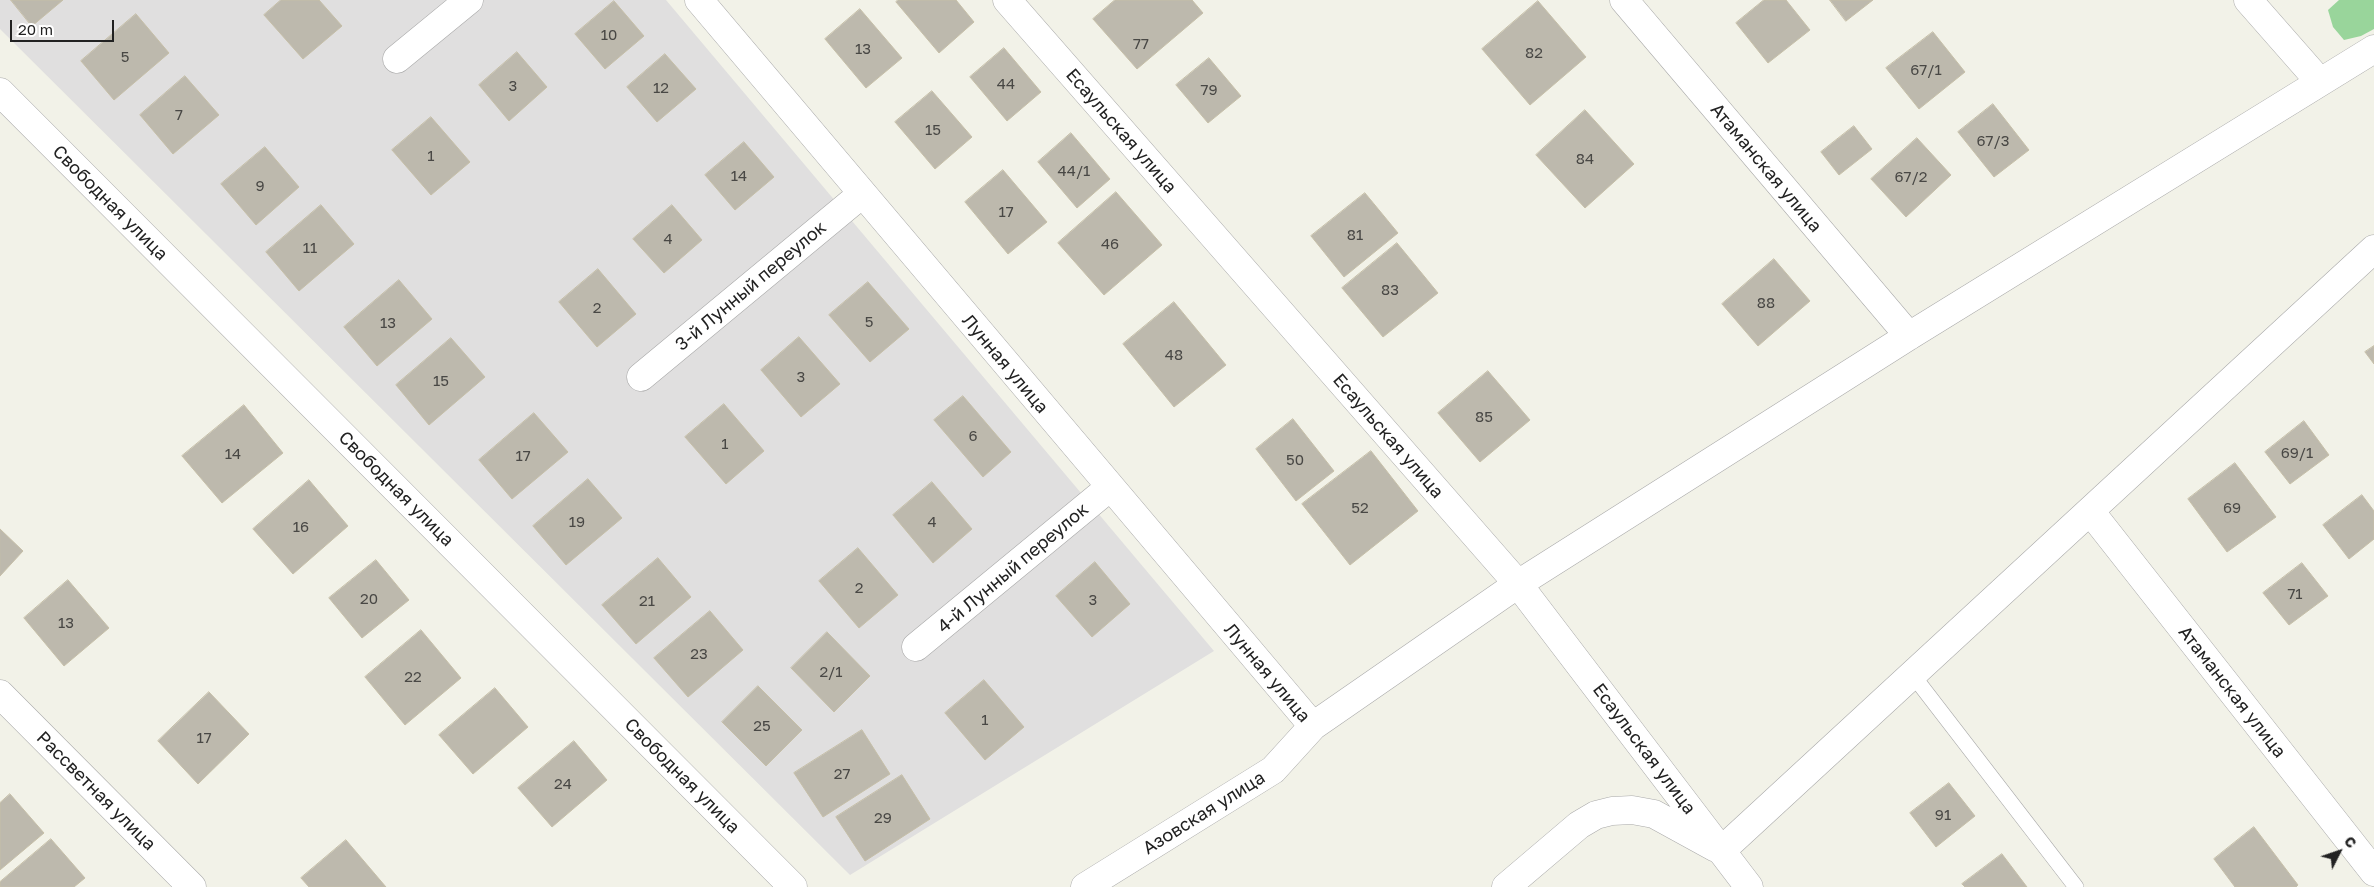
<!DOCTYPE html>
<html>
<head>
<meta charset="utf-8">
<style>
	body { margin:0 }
	#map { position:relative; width:2374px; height:887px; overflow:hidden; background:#f2f2e8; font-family:"Golos Text",sans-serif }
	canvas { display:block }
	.north { position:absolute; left:2314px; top:827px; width:50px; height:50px; -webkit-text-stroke:4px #fff; paint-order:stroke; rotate:49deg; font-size:14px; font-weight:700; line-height:20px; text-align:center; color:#222 }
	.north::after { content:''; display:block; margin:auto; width:18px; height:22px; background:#222; clip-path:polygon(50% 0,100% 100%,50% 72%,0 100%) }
	.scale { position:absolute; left:10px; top:20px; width:104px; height:22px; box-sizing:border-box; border:2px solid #222; border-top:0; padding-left:6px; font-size:15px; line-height:18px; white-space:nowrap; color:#222; -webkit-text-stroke:4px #fff; paint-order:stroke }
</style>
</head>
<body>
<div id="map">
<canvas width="2374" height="887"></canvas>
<div class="north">С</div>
<div class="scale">20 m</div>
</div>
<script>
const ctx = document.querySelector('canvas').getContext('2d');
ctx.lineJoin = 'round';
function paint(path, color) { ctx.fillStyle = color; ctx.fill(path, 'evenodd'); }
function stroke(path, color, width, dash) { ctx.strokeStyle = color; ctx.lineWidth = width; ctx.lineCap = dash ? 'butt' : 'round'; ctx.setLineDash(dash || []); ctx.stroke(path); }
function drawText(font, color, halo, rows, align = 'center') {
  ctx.font = font + ' "Golos Text",sans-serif'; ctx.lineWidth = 5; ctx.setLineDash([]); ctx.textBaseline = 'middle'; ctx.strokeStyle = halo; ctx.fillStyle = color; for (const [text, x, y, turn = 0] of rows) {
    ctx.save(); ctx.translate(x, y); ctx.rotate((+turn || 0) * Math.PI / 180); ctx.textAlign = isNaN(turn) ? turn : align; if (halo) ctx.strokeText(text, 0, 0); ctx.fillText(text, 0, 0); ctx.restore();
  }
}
paint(new Path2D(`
	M0,0h666l548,651 -364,224 -850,-846z`), '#e0dfdf');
paint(new Path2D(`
	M2339,0h35v29l-13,7 -17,4 -11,-13 -5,-17z`), '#99d59b');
const building = new Path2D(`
	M11,0h52l-31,26z
	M281,0h38l23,26 -39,33 -39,-44z
	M898,0h58l18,22 -35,31 -43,-51z
	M1115,0h77l11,13 -66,56 -44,-50z
	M1764,0h22l24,30 -42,33 -32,-40z
	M1830,0h43l-27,21z
	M614,1l30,35 -39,33 -30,-35z
	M1538,1l48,56 -56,48 -48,-56z
	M860,9l42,49 -36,30 -41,-49z
	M136,14l33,39 -55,47 -33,-39z
	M1933,32l32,40 -46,37 -33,-41z
	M1004,48l37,44 -34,29 -37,-44z
	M517,52l30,35 -38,34 -30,-36z
	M665,54l31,35 -39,33 -30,-35z
	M1209,58l32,38 -33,27 -32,-38z
	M185,76l34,39 -46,39 -33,-39z
	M932,91l40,46 -37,32 -40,-47z
	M1993,104l36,46 -35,27 -36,-45z
	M1585,110l49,54 -49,44 -49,-53z
	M431,117l39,45 -39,33 -39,-45z
	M1854,126l18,23 -33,26 -18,-23z
	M1071,133l39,46 -33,29 -39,-46z
	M1917,138l34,37 -45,42 -35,-38z
	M744,142l30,35 -39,33 -30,-35z
	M265,147l34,40 -43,38 -35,-41z
	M1003,170l44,52 -39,32 -43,-52z
	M1116,192l46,53 -58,50 -46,-52z
	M1365,193l33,40 -54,44 -33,-41z
	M321,205l33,39 -55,47 -33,-39z
	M672,205l30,35 -38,33 -31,-34z
	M1397,243l41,50 -55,44 -41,-49z
	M1774,259l36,42 -52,45 -36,-42z
	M598,269l38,45 -39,33 -38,-45z
	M399,280l33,39 -55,47 -33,-39z
	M868,282l41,47 -39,33 -41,-47z
	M1174,302l52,63 -52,42 -51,-63z
	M799,337l41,47 -39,33 -40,-47z
	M451,338l34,39 -56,48 -33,-40z
	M2374,346v18l-9,-12z
	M1488,371l42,49 -50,42 -42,-49z
	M963,396l48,56 -28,25 -49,-57z
	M724,404l40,47 -38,33 -41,-47z
	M244,405l39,48 -61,50 -40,-47z
	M534,413l34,39 -56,47 -33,-39z
	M1293,419l41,52 -38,30 -40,-52z
	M2304,421l25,34 -39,29 -25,-32z
	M1371,451l47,60 -68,54 -48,-61z
	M2235,463l41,54 -49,35 -39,-53z
	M588,479l34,39 -56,47 -33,-39z
	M309,480l39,46 -55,48 -40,-45z
	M932,482l40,47 -39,34 -40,-48z
	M2362,495l12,16v28l-25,20 -26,-34z
	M0,529l23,22 -23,25z
	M858,548l40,47 -39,33 -40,-47z
	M658,558l33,39 -55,47 -34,-39z
	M376,560l33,40 -47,38 -33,-40z
	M1095,562l35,42 -38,33 -36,-41z
	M2302,563l26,33 -39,29 -26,-32z
	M68,580l41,48 -45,38 -40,-48z
	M710,611l33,39 -55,47 -34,-39z
	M421,630l40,48 -56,47 -40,-48z
	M827,632l43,44 -36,36 -43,-44z
	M984,680l40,47 -39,33 -40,-47z
	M758,686l44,44 -36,36 -44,-44z
	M495,688l33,39 -55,47 -34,-39z
	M209,692l40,42 -51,50 -40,-43z
	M862,730l28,44 -67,43 -29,-44z
	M574,741l33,39 -55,47 -34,-39z
	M902,775l28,44 -65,42 -29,-44z
	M1949,783l26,33 -39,31 -26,-34z
	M10,794l34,39 -44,37v-67z
	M2254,827l44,58 -2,2h-61l-21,-28z
	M51,839l34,39 -11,9h-74v-5z
	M346,840l40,47h-77l-8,-9z
	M2002,854l25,33h-62l-3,-3z`);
paint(building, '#bdb9ad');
stroke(building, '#c6bfa8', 1);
const service = new Path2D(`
	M1912,674l164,213`);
const minor = new Path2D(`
	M699,0l614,726
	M1007,0l511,584 231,303
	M1624,0l285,336
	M2248,0l72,82
	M397,59l72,-59
	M0,92l793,795
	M641,377l221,-183
	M2090,511l284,361
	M916,647l193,-159
	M0,694l192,193
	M1721,851l653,-602
	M1085,887l188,-117 40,-44 205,-142 391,-248 465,-287
	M1506,887l73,-62 17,-10 16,-4 20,-1 22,4 62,34`);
stroke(service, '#a9a9a9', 16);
stroke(minor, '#a9a9a9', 29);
stroke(service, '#fff', 15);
stroke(minor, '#fff', 28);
drawText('15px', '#494845', null, [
	["10",609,35],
	["77",1141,44],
	["13",863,49],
	["82",1534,53],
	["5",125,57],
	["67/1",1926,70],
	["44",1006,84],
	["3",513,86],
	["12",661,88],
	["79",1209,90],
	["7",179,115],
	["15",933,130],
	["67/3",1993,141],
	["1",431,156],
	["84",1585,159],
	["44/1",1074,171],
	["14",739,176],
	["67/2",1911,177],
	["9",260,186],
	["17",1006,212],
	["81",1355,235],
	["4",668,239],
	["46",1110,244],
	["11",310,248],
	["83",1390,290],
	["88",1766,303],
	["2",597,308],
	["5",869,322],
	["13",388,323],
	["48",1174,355],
	["3",801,377],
	["15",441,381],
	["85",1484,417],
	["6",973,436],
	["1",725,444],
	["69/1",2297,453],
	["14",233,454],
	["17",523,456],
	["50",1295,460],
	["52",1360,508],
	["69",2232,508],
	["19",577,522],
	["4",932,522],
	["16",301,527],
	["2",859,588],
	["71",2295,594],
	["20",369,599],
	["3",1093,600],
	["21",647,601],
	["13",66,623],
	["23",699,654],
	["2/1",831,672],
	["22",413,677],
	["1",985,720],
	["25",762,726],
	["17",204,738],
	["27",842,774],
	["24",563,784],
	["91",1943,815],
	["29",883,818]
]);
drawText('18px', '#222', '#fff', [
	["Есаульская улица",1121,131,49],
	["Атаманская улица",1766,168,50],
	["Свободная улица",110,203,45],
	["3-й Лунный переулок",751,286,-40],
	["Лунная улица",1005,364,50],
	["Есаульская улица",1388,436,49],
	["Свободная улица",396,489,45],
	["4-й Лунный переулок",1013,568,-40],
	["Лунная улица",1267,673,50],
	["Атаманская улица",2232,692,52],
	["Есаульская улица",1644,749,53],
	["Свободная улица",682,776,45],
	["Рассветная улица",96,791,45],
	["Азовская улица",1204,813,-32]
]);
</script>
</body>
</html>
